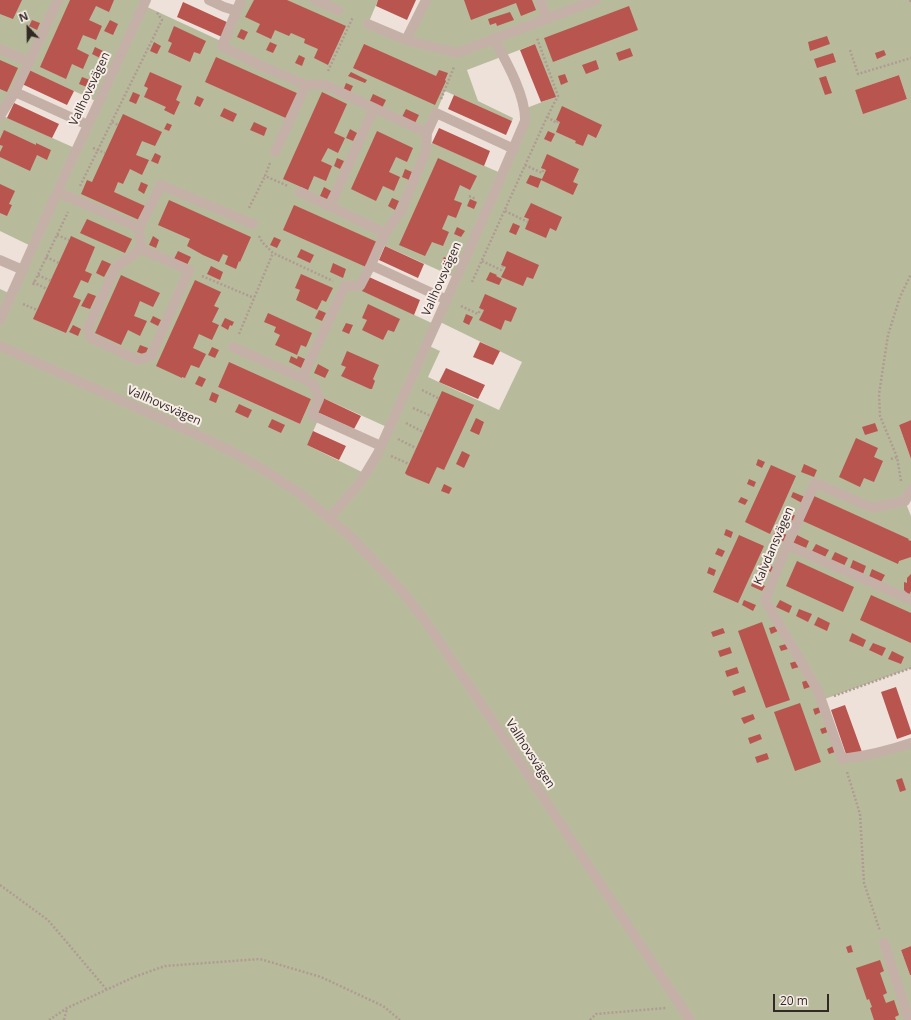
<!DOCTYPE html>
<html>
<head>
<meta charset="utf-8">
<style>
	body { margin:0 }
	#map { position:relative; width:911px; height:1020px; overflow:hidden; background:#eee1da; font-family:"Open Sans",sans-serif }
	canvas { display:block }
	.north { position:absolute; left:8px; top:8px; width:40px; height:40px; -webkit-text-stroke:3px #f7ece6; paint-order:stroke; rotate:338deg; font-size:11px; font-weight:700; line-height:16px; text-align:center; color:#322927 }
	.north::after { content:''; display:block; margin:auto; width:14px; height:18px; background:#322927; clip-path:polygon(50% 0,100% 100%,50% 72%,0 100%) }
	.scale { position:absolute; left:773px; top:994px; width:56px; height:18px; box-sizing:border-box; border:2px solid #322927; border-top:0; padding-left:5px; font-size:12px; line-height:14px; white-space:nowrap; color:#322927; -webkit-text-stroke:3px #f7ece6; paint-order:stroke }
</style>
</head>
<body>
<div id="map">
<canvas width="911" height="1020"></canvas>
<div class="north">N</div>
<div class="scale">20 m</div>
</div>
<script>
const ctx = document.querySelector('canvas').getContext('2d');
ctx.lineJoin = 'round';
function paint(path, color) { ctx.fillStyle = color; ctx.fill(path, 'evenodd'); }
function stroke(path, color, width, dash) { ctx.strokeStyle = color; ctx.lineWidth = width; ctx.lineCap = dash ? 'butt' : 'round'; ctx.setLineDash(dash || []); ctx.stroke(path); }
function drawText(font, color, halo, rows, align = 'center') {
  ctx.font = font + ' "Open Sans",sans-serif'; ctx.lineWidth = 4; ctx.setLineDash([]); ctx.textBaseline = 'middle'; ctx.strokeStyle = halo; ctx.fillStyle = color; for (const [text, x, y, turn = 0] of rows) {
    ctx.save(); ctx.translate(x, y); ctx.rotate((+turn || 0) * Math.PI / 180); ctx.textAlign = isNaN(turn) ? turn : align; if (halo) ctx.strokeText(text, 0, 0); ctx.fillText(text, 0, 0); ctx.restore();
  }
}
paint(new Path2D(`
	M0,0h142l1,5 80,37 18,-42h137l-10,24 38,16 20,-40h485v420l-12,5 12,34v31l-6,11 6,15v152l-89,32 21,59 68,-16v203l-10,4 9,25h1v45h-911v-731l11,5 22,-47 -33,-16zM535,44l20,53 -31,12 -21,65 -71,-31 -5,7 9,-37 9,-22 67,30 1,-3 -35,-17 -11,-31zM26,69l72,33 -21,47 -76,-34zM899,75l8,24 -44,14 -8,-23zM381,244l75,34 -18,43 84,41 -23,48 -71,-33 12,-26 -13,-6 9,-20 -73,-34zM229,363l82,36 -11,25 -82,-37zM323,398l66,30 -23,46 -59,-29 12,-27z`), '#b7bb9c');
paint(new Path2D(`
	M0,0h22l-9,19 -13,-5z
	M70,0h44l-5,12 -13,-6 -7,14 13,6 -6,14 -13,-5 -6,14 12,6 -6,14 -11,-5 -6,15 -26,-12z
	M254,0h33l59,26 -18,39 -14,-7 4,-9 -14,-6 1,-4 -14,-6 -2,3 -14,-6 -4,9 -15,-7 4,-8 -15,-7z
	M378,0h38l-9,20 -31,-14z
	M464,0h68l4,10 -15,6 -5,-13 -45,17z
	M183,2l46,21 -7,14 -45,-20z
	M629,6l9,24 -85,32 -9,-24z
	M510,12l4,8 -17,6 -1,-3 -6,2 -2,-6z
	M32,20l8,3 -3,7 -8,-4z
	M110,20l8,4 -5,11 -9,-4z
	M174,26l32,15 -6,13 -6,-2 -4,10 -22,-10 4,-9 -4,-2z
	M241,29l7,3 -4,8 -7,-3z
	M827,36l3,8 -20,7 -2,-9z
	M154,42l7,4 -4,8 -7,-3z
	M270,42l7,3 -4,8 -7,-3z
	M364,44l72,32 3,-6 9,3 -3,7 1,1 -11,24 -82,-37z
	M535,44l21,53 -15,5 -21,-52z
	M95,47l8,4 -3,7 -8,-4z
	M630,48l3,8 -14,5 -3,-8z
	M884,50l2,5 -9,4 -2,-6z
	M833,53l3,9 -19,6 -3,-9z
	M299,55l6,3 -3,8 -7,-3z
	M216,57l83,37 -11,25 -83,-37z
	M0,60l18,8 -11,24 -7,-3z
	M596,60l3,9 -13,5 -4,-9z
	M29,70l45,21 -7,14 -45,-21z
	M150,72l32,14 -6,14 4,2 -6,13 -10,-5 2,-3 -22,-10 4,-9 -4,-2z
	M351,72l16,8 -2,3 -17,-7z
	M565,74l3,8 -7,3 -3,-9z
	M899,75l8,24 -44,15 -8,-24z
	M826,76l6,17 -7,2 -6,-17z
	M82,77l8,3 -3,7 -8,-3z
	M346,83l7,3 -4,8 -6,-3z
	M133,92l7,3 -4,9 -7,-3z
	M322,92l25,12 -13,29 11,5 -7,15 -10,-5 -7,13 11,5 -6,15 -12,-5 -6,14 -25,-11z
	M373,94l13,6 -4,8 -13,-5z
	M454,95l58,26 -6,14 -58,-26z
	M197,96l7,3 -4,8 -6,-3z
	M14,103l45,21 -7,14 -45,-20z
	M562,106l40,19 -6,13 -8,-4 -5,12 -8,-3 1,-2 -20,-9 4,-10 -4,-2z
	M224,108l13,6 -4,8 -13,-6z
	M406,109l13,6 -4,8 -13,-6z
	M123,114l39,18 -7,14 -13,-5 -6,14 13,5 -7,15 -12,-6 -7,15 -5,-2 -4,10 31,14 -6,14 -58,-26 6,-14 5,2z
	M254,122l13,6 -3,8 -14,-6z
	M167,123l5,2 -3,6 -5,-2z
	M439,128l51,23 -6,15 -52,-23z
	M350,129l7,4 -4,8 -7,-3z
	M4,130l32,15v-2l15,7 -4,10 -10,-5 -7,16 -30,-14v-5l3,-6 -3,-1v-6z
	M377,131l36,17 -6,14 -11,-5 -7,15 11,5 -6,14 -11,-5 -7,15 -25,-12z
	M548,131l7,3 -4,8 -7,-3z
	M155,153l6,3 -3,8 -7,-3z
	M547,154l32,15 -6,13 5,2 -5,11 -32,-15 -3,8 -12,-5 4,-8 12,4 4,-9 -5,-2z
	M337,158l7,3 -4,8 -6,-3z
	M438,158l39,18 -7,14 -10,-5 -6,15 8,3 -6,15 -8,-3 -6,14 7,3 -6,14 -11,-4 -7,14 -26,-11z
	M405,169l7,3 -3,8 -7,-3z
	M141,182l7,3 -4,9 -6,-4z
	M0,184l15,7 -6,13 3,1 -5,11 -7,-3z
	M324,187l7,4 -4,8 -7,-3z
	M392,198l7,3 -4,9 -7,-4z
	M470,199l7,3 -3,7 -7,-3z
	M169,200l82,37 -11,25 -1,-1 -3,8 -11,-5 3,-8 -5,-2 -4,8 -16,-7 -16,-9 3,-7 -32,-14z
	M531,203l31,14 -6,14 -6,-3 -4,10 -21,-9 4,-10 -5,-2z
	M294,205l83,37 -11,25 -83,-37z
	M87,219l45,20 -7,14 -45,-20z
	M513,223l7,3 -4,9 -7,-3z
	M457,227l8,4 -4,6 -7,-3z
	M71,236l24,11 -10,24 7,3 -4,9 -7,-3 -8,17 8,3 -15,33 -33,-14z
	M153,236l6,4 -3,8 -7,-3z
	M274,237l7,3 -4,8 -7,-3z
	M385,246l39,18 -6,14 -39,-18z
	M301,249l13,6 -4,8 -13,-6z
	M178,251l13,6 -4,8 -13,-6z
	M507,251l32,14 -6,14 -6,-2 -4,9 -22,-9 5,-10 -5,-2z
	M444,257l7,3 -2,7 -8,-4z
	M102,260l9,4 -7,13 -8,-4z
	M333,263l13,6 -3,9 -13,-6z
	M211,266l12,6 -3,8 -13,-6z
	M490,272l7,3 -1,1 6,3 -3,6 -13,-5z
	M301,274l32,14 -7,14 -4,-2 -5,10 -21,-10 4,-10 -5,-2z
	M121,275l39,18 -7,14 -13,-6 -6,15 13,5 -7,15 -12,-6 -7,15 -26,-12z
	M369,277l51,23 -6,15 -52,-24z
	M195,280l26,12 -7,14 5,2 -7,14 7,3 -7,15 -13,-6 -6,14 13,6 -7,14 -8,-3 -6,13 -3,-1v1l-26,-12z
	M88,293l8,3 -6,13 -9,-3z
	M485,294l32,14 -6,14 -6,-2 -4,10 -22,-10 5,-10 -5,-2z
	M368,304l32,15 -6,13 -6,-2 -5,10 -21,-10 5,-10 -5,-2z
	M319,310l7,3 -4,8 -7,-3z
	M268,313l44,20 -6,14 -5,-2 -4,10 -22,-10 5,-10 -6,-3 2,-5 -12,-5z
	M466,314l7,3 -4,8 -6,-3z
	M153,316l8,4 -3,6 -8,-4z
	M225,318l9,4 -2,4 -2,-1 -2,5 -7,-4z
	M346,323l7,2 -4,9 -7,-3z
	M73,325l8,4 -3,7 -9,-4z
	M480,342l20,9 -7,14 -20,-8z
	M140,345l8,3 -3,7 -8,-3z
	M212,347l7,3 -4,8 -7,-3z
	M347,351l32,14 -6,14 2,2 -3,8h-2l-29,-13 5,-9 -5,-2z
	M291,356l6,3 1,-3 7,3 -4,9 -12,-6z
	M229,362l82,37 -11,25 -82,-37z
	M318,364l11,6 -4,8 -11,-5z
	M446,368l39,17 -7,14 -39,-17z
	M199,376l7,3 -4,8 -7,-3z
	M442,391l32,14 -30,65 -7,-3 -8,17 -22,-9 -2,-2z
	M212,392l7,3 -3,8 -7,-3z
	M323,398l38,18 -7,13 -37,-17z
	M239,404l13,6 -4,8 -13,-6z
	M476,418l8,4 -5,13 -9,-4z
	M272,419l13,6 -4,8 -13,-6z
	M911,420v39l-12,-34z
	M875,423l3,8 -13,4 -3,-8z
	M313,431l33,15 -7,14 -32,-15z
	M856,438l22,10 -4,9 9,4 -9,21 -10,-4 -4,9 -21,-10z
	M462,451l8,4 -6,13 -8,-4z
	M758,459l7,3 -3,6 -6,-3z
	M804,464l13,6 -3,7 -13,-5z
	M771,465l25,11 -26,58 -25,-12z
	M749,479l7,3 -2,5 -7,-3z
	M444,484l8,4 -3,6 -8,-3z
	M793,492l12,5 -3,6 -11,-6z
	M814,496l95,43 -1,1 3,1v16l-12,4 -1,3 -95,-43z
	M741,497l7,3 -3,5 -7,-3z
	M785,511l11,5 -2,5 -12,-5z
	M726,529l7,3 -2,6 -7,-3z
	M776,530l11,5 -3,7 -11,-7z
	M739,535l25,11 -26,57 -25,-11z
	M797,535l12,6 -3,7 -13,-5z
	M816,544l13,6 -4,7 -13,-6z
	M718,548l7,3 -3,6 -7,-3z
	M835,552l13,6 -4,8 -13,-6z
	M853,560l13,6 -3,8 -13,-6z
	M797,561l57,26 -11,25 -57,-26z
	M762,562l11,5 -2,5 -12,-5z
	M709,567l7,3 -2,6 -7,-3z
	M872,569l13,6 -4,7 -12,-5z
	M911,574v17l-2,4 -5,-5v-8l3,1v-5z
	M753,580l12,6 -3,5 -11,-5z
	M871,595l40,18v30l-51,-23z
	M744,600l12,5 -3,6 -11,-6z
	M780,600l12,6 -3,7 -13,-6z
	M799,609l13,5 -4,8 -12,-6z
	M818,617l12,6 -3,8 -13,-6z
	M762,622l28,78 -24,8 -28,-77z
	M776,626l2,5 -7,3 -2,-6z
	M723,628l2,5 -12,4 -2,-5z
	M852,633l14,7 -3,7 -14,-6z
	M873,643l13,5 -4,8 -13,-6z
	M786,644l2,5 -7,2 -2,-5z
	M730,647l2,6 -12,4 -2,-6z
	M892,651l12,6 -3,7 -13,-5z
	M797,661l2,6 -7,2 -2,-6z
	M737,667l2,6 -12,4 -2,-6z
	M808,680l2,7 -6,2 -2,-7z
	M744,686l2,6 -12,4 -2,-5z
	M896,687l15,44v3l-14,5 -16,-47z
	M800,703l21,59 -26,9 -21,-59z
	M845,705l17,47 -15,5 -16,-47z
	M820,707l1,5 -6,3 -2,-6z
	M753,714l2,5 -11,5 -3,-6z
	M826,727l2,5 -6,2 -2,-5z
	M760,734l2,5 -12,5 -2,-6z
	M833,746l2,6 -6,2 -2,-5z
	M767,753l2,6 -12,4 -2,-6z
	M902,778l4,12 -6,2 -4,-12z
	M851,945l2,7 -5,1 -2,-6z
	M911,946v29h-1l-9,-25z
	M880,960l4,11 -4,2 7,20 -4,2 3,8 8,-3 5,15 -4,2 1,3h-22l-4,-12 2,-1 -3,-8 -2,1 -11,-32z`), '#b8554e');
stroke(new Path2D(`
	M910,0l1,3
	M850,50l8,24 53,-16
	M328,71l25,-54
	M441,99l13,-32
	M547,117l10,6 1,-2
	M112,122l6,3
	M93,148l12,5
	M270,163l-5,13 23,10
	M525,165l17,8 2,-4
	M80,186l82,-166 -6,-9
	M469,196l7,3
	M249,208l16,-32
	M505,211l23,11
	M57,235l12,5
	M259,236l3,6 11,11 60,28
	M46,257l13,6
	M482,261l19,9 2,-4
	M38,275l13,6
	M202,276l52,22
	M33,282l14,7
	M472,282l75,-165 11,-21 -21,-58
	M33,285l35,-73
	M23,304l14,6
	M461,306l17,8 3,-5
	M239,334l34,-81
	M422,390l16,8
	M413,408l18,8
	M406,423l17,9
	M398,439l18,9
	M391,456l18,8
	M891,459l6,-2
	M901,481l-4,-24 -17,-41 -1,-22 9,-59 12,-38 11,-23
	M834,696l77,-28
	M847,772l13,42 4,69 16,48
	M0,885l48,35 59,70
	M49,1020l18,-12 67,-31 31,-11 95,-7 61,18 62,29 17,14
	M64,1020l3,-12
	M590,1020l6,-6 70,-6`), '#b09a92', 2.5, [2, 2]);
stroke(new Path2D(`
	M209,0l15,7 13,4
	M241,0l-19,46 38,19 46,20 17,-1 104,49 9,-20 78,36
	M315,0l23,10
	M426,0l-20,40 51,13 139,-53
	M540,0l7,19
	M368,24l38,16
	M0,49l29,13
	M15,92l73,33
	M0,116l15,-24 43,-92
	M275,152l31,-67
	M58,192l81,36 22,-43 92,39
	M300,192l85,41
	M330,206l44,-98
	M139,228l2,21 48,21 -38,86 -13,4 -47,-22 -3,-10 28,-61 25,-18
	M0,260l23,10
	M371,265l76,35
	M0,320l69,-154 77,-166
	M0,346l198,89 35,17 31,18 35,23 49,41 53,56 25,32 72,107 192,291
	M233,347l69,31 43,-92h15l11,-21 14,-32 16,-22 25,-60 1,-18
	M302,378l12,7 5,14 -7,16 69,31
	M911,490l-6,11 -32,7 -58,-25 -28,62 -22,55 53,91 24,68c24,-3 46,-8 69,-16
	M329,518l31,-35 18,-30 111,-248 36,-84c1,-25 -19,-60 -31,-82
	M787,545l124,55
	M884,943l25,77`), '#c5b0a8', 10);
drawText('12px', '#322927', '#f7ece6', [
	["Vallhovsvägen",90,89,-65],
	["Vallhovsvägen",442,279,-66],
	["Vallhovsvägen",164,406,24],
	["Kalvdansvägen",774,546,-67],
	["Vallhovsvägen",530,754,57]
]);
</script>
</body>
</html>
